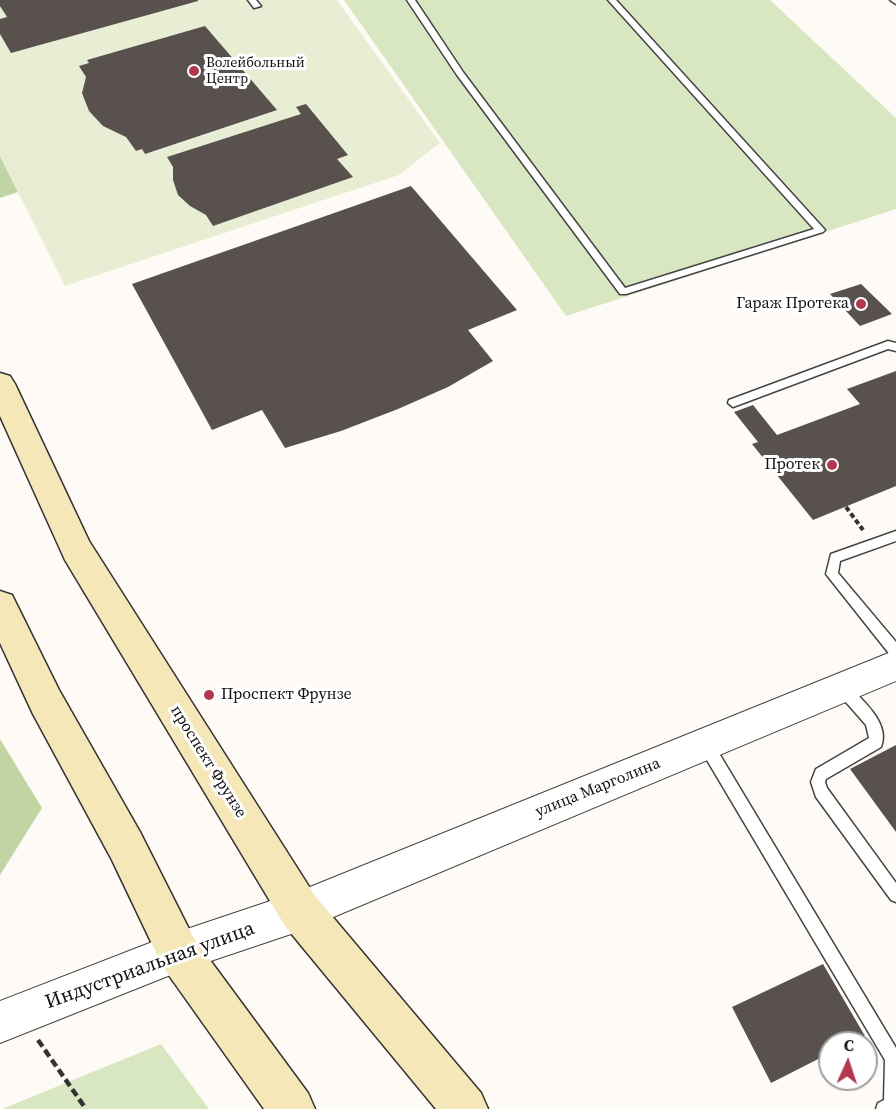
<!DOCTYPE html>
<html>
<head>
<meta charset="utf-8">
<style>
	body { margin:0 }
	#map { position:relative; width:896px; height:1109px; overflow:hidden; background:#fefbf6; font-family:"Source Serif 4",serif }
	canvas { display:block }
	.north { position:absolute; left:818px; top:1031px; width:60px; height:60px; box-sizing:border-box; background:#fff; border:2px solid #a0a0a0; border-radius:50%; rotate:3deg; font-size:16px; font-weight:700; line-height:24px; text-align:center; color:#111 }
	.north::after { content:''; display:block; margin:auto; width:21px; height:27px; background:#b3374d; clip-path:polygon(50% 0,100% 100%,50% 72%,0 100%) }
</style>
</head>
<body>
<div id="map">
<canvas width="896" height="1109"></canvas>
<div class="north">С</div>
</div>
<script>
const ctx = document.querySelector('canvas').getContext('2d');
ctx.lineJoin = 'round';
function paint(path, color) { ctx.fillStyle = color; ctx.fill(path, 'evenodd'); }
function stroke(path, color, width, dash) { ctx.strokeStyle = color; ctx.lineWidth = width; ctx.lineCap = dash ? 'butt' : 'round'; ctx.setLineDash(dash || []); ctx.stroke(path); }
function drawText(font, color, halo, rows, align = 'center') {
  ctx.font = font + ' "Source Serif 4",serif'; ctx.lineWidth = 6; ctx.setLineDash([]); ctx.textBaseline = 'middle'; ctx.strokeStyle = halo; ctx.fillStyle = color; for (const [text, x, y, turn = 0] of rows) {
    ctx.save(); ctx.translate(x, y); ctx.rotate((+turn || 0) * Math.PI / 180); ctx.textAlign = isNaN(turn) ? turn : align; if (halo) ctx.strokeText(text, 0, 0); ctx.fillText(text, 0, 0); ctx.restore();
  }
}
paint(new Path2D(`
	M344,0h426l126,118v91l-330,107z
	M161,1044l48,65h-207z`), '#d9e6c2');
paint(new Path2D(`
	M0,156l18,36 -18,6z
	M0,739l42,69 -42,67z`), '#c0d5a3');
paint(new Path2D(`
	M0,0h337l103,143 -41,32 -334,111 -65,-130z`), '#e8eed3');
paint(new Path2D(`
	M0,0h198v1l-187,52 -11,-19v-15l7,-2 -7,-11z
	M205,26l72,84 -132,44 -3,-5 -6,2 -10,-14 -23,-11 -14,-15 -7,-18 4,-16 -7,-11 10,-3 -2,-3z
	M306,104l42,51 -11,4 16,18 -140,49 -7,-11 -16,-9 -12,-11 -5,-15v-13l-6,-10 134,-43 -5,-7z
	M411,186l106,124 -49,20 25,31 -45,26 -50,22 -57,22 -56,17 -23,-38 -50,20 -80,-146z
	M861,284l31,30 -32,12 -30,-32z
	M896,371v115l-83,34 -61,-76 6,-2 -24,-30 19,-7 24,30 83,-31 -13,-15z
	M896,745v87l-46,-63z
	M823,964l42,72 -15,7h-20v10l-59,30 -39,-76z`), '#58514e');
const service = new Path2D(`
	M248,0h8l5,6 -7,2z
	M407,0h8l48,72 162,216 189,-59 -206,-229h8l209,230 -2,2 -197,62h-6l-163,-219z
	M890,0h6v4z
	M888,341l8,2v8l-8,-2 -155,58 -5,-4 1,-3z
	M896,531v10l-56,20 -2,12 58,69v16l-5,-2 -65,-82 5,-20z
	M842,682l5,2c14,15 44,39 34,63l-55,32 -1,3 2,6 69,95v19l-5,-2 -75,-103 -5,-15 5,-13 53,-31 -3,-13 -29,-33 -2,-4 2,-4z
	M706,738l5,2 185,308v61h-20l2,-6 6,-3 1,-40 -184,-310 -2,-5 2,-5z`);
const tertiary = new Path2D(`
	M896,650v31l-596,250 -122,41 -178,71v-42l178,-69 122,-41z`);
const secondary = new Path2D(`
	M0,373l10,3 5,8 74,157 226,355 166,197 7,16h-52l-151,-183 -220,-366 -65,-144z
	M0,591l12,4 47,95 81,142 53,105 115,156 7,16h-51l-101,-142 -51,-107 -79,-146 -33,-71z`);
stroke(service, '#444', 3);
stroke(tertiary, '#444', 2);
stroke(secondary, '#333', 3);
stroke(new Path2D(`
	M846,507l17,23`), '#333', 4, [5, 3]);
stroke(new Path2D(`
	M38,1040l48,69`), '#333', 4.5, [8, 4]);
paint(service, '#fff');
paint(tertiary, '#fff');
paint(secondary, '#f6e7b8');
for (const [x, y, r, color] of [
	[194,71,6,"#b3374d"],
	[861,304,6,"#b3374d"],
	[832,465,6,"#b3374d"],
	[209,695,6,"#b3374d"]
]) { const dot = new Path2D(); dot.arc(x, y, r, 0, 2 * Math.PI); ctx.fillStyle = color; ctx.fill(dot); stroke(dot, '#fff', 2); }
drawText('14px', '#111', '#fff', [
	["Волейбольный",206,63],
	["Центр",206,79]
], 'left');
drawText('16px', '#111', '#fff', [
	["Гараж Протека",849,304],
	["Протек",820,465],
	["Проспект Фрунзе",221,695,"left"]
], 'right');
drawText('16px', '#111', '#fff', [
	["проспект Фрунзе",208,762,58],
	["улица Марголина",598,788,-22]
]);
drawText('20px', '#111', '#fff', [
	["Индустриальная улица",150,966,-20]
]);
</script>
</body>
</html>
